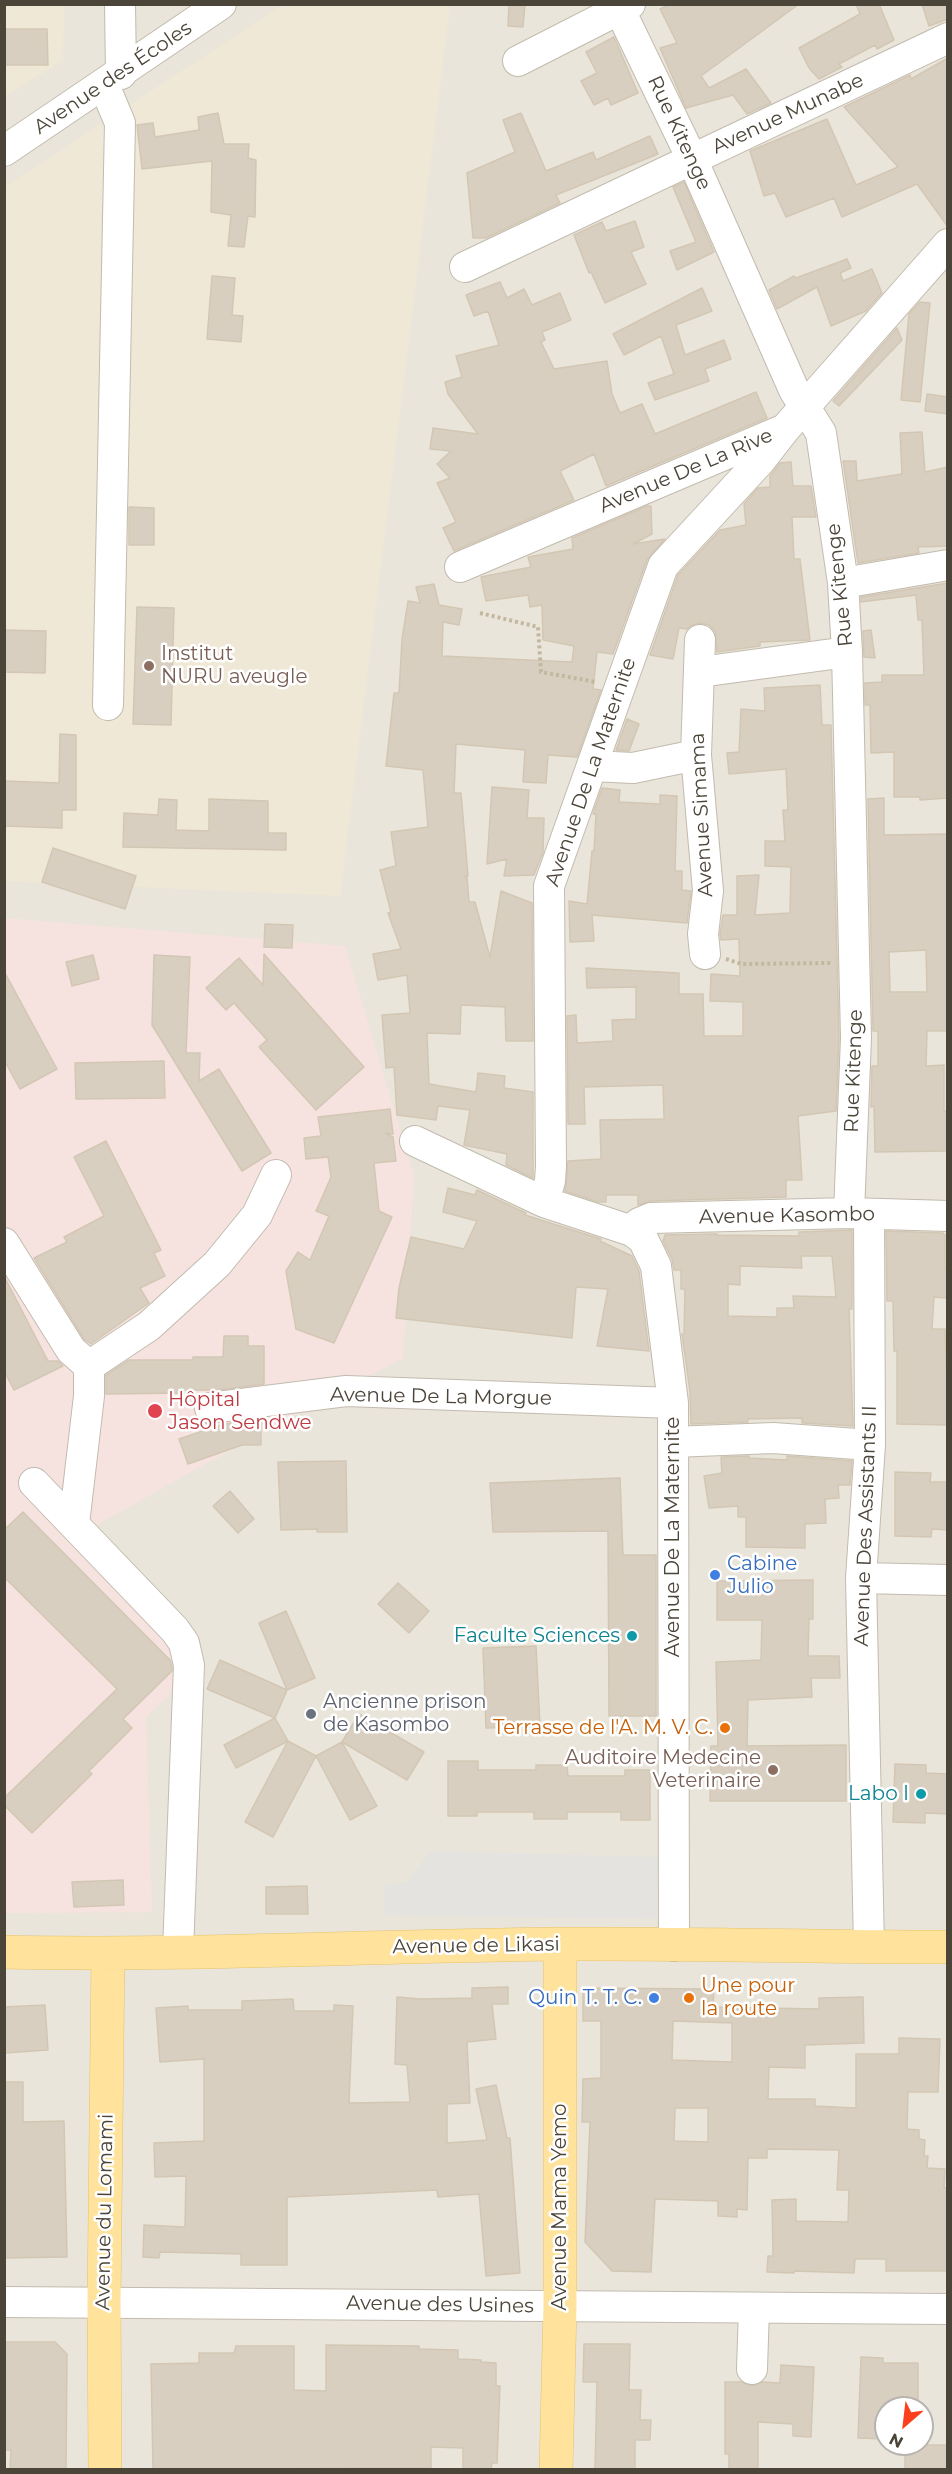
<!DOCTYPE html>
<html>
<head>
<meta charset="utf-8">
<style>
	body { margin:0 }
	#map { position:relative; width:952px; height:2474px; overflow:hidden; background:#f6f3ec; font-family:Montserrat,sans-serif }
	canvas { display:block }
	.frame { position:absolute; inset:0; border:6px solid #4b4439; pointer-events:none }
	.north { position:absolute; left:874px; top:2396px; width:60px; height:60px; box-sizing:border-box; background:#fff; border:2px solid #b7b4b0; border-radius:50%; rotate:208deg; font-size:16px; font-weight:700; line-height:24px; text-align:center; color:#4b4439 }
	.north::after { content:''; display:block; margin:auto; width:21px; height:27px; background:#fc3f1d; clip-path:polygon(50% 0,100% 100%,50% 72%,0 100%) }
</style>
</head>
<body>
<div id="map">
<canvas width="952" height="2474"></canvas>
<div class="frame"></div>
<div class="north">N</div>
</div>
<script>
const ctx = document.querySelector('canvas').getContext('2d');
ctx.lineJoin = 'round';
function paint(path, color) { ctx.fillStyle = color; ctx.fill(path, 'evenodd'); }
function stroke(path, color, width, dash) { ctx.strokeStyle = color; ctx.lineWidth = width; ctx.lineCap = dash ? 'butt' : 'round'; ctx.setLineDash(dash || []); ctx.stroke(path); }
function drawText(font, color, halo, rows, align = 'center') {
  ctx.font = font + ' Montserrat,sans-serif'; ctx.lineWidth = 5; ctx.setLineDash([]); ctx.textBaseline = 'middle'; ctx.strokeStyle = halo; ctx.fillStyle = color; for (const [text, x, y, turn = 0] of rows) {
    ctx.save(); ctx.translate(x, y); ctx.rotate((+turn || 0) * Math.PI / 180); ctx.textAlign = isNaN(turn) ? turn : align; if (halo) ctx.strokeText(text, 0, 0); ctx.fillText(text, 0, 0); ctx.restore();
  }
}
paint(new Path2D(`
	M5,5h942v2464l-942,1zM886,2408h36v36h-36z`), '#eae5da');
paint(new Path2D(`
	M5,5h59l-1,55 -58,37z
	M282,5h168l-110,891 -335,-15v-694z`), '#efe8d6');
paint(new Path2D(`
	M4,918l341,28 69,230 -11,182 -196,105 -124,70 111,138 -48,46 6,195 -147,1z`), '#f6e3e0');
paint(new Path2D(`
	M430,1851l228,6 -1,62 -273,-4v-29l25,-5z`), '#e5e3e0');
const building = new Path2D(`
	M509,4h16l-2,23 -15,-1z
	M671,4h128l-98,72 8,12 37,-19 25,34 -24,11 -14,-19 -47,13 -26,-60 17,-5 -17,-34z
	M856,4h23l15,36 -17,9 -2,-4 -36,19 3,3 -23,12 -10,-11 -10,-20 61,-34z
	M922,4h26v15l-19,7z
	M4,29h43l1,36h-44z
	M614,37l24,56 -27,12 -3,-7 -14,7 -13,-24 16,-8 -11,-21z
	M948,58v169l-31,-43 -75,33 -8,-19 -48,19 -11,-24 -11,3 -14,-45 77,-32 29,66 42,-18 -54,-60 66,-32 1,4z
	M218,113l6,31h25l-1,14 8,2 -1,57 -7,-1 -4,31 -16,-1 3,-31 -20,-3 1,-51 -70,8 -5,-44 16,-2 2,14 44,-7 -1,-13z
	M521,113l25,58 47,-19 3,8 54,-24 8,18 -102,41 4,8 -74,35h-13l-6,-65 48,-21 -12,-32z
	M684,182l30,70 -37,18 -7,-19 26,-9 -23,-55z
	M635,221l9,26 -13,5 15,32 -41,19 -14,-31 -2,1 -15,-38 28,-13 4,9z
	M847,259l4,9 -11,5 3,8 29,-12 10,24 -16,18 -35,15 -14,-39 -40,22 -8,-19 25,-14 2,2z
	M212,276l23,2 -3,37 11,1 -2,26 -34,-3z
	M500,282l7,16 17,-9 8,16 28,-12 11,27 -29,12 3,8 -4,2 13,27 53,-8 5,33 8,19 22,-9 13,30 101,-42 11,26 -161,68 -12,-32 -34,17 14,29 -120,51 -11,-23 13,-6 -19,-39 13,-5 -13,-14 14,-13 -21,-2 3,-21 45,6 -30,-40 -3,-12 17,-5 -6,-21 43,-11 -11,-34 -14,5 -8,-21z
	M702,288l10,23 -36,14 9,30 39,-15 7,19 -26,10 4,12 -54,19 -7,-17 26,-9 -13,-38 -37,19 -11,-21z
	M920,302l10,1 -10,99 -19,-2 8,-86z
	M897,328l5,12 -63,66 -6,-5z
	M927,394l21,3v17l-23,-3z
	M922,432l3,40 23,-5v79l-30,1 1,6 -61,10 -15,-102h13l1,20 45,-7 -2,-41z
	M791,462l2,24h18l5,31h-24l2,42h6l10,81 -50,2v4l-43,6 -2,-21 -6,-6 -9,-2 -8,2 -5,4 -8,-1 -6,31 -23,-4 28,-80 42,-45 26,-5 -2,-21 14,-16 12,-1v-11l10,-13z
	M647,506h4l1,28 -19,10 32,-5 -18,21 -34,94 -16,-2 -4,37 8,1 -24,67 -29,-2 -2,28 -23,-1 2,-32 -69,-6 -2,49h7l7,83h-4l3,1 2,25h6l15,55 11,-66 31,12 1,138h-27l-1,-34 -44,-2 -1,29 -33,-1 2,51 47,8 2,-19 27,3 -1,12 29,4v86l-27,-13 1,-11 -43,-9 6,-35 -32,-4 -2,14 -39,-5 -3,-48 -8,1 -4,-53 28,-2 -3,-38 -29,5 -5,-26 28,-5 -13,-36 3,-1 -11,-42 16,-4 -5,-34 37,-5 -5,-57 -37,-4 8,-73h5l3,-54 6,-38 12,2 -4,-16 18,-3 5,21 23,4 -3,16 -16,-3 -1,34 130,6 2,-16 -31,-6 -1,-35 -12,2 -2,-12 -42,6 -5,-24 50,-10 -3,-10 45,-8 -1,-11z
	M129,507l25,1v37h-25z
	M948,583v215l-28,2v-3h-26v-45l-23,1 -1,-48h-5v-22l17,-1v-7h42l-2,-55h-4l-2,-25 -55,7v-5z
	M137,607l37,1 -3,117 -38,-1z
	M4,630l42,1 -1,42 -41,-1z
	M871,630l4,28 -11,-1 -1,-26z
	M820,685l2,40h9l8,313 -3,73 -38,5 4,64h-16v17l-135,4 -13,4v-10h-32v7h-8l-33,-11 3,-30 33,-2 -1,-39 64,-1v-2l-1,-32 -79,2 1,37h-17l-1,-108 9,-1 1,28 36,-2 -1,-21 24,-1v-32l-49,1 -1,-20 93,5v21h24l1,42h39v-34l-33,-1 1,-27 29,2 -1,-37 -18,1 -1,-6 3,-19h14v-39l22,-1 -4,40 35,-2 1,-46 -26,-1v-25h20l-2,-31h5l-2,-41 -57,5 -2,-21 12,-1 2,-43 24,2 -1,-23z
	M627,719l12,5 -10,27 -13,-1z
	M60,734l16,1v75h-14v18l-58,-2v-45l55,2z
	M492,787l37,3 -2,28h17l-1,34 -9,23 -30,1 3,-17 -20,5z
	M602,788l18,2 -1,12 41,2v-9l17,1 -2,75h7v19l9,1 -4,32 -95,-8 2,26 -24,1 -1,-41 18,3 5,-53h2l2,-37h-3z
	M884,798v37l64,-1v197h-21l-1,35 18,-1v46h4v40l-73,1 -1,-46 -3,1 1,-41h6v-35h-5l-5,-232zM926,950l1,42h-37l-1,-40z
	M159,799l18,1 -1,30 33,1v-32l59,2v32h18v17l-163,-3 1,-34 34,2z
	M53,848l83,28 -11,33 -83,-27z
	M265,924l28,1 -1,23 -28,-1z
	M264,954l100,113 -48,43 -57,-63 8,-7 -33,-37 -8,7 -20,-22 33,-30 24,27z
	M93,955l6,24 -27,7 -6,-24z
	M154,955l36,2 -4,96h14l-1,28 20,-12 52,84 -29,18 -90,-146z
	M4,971l53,98 -37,20 -16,-29z
	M164,1061l1,37 -89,1 -1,-36z
	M390,1109l3,25 -8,-1 8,4 3,24 -22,2 5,48 13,6 -58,126 -38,-14 -10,-58 12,-19 12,8 19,-44 -13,-5 15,-34 -3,-20 -22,2 -2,-21 17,-2 -3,-19z
	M106,1141l55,109 -7,3 11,23 -25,12 9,15 -58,41 -7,-5 -50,-81 33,-16 -3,-5 40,-21 -30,-59z
	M448,1188l27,7 2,-5 49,23 -1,2 76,24 -1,2 32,15 7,15 10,80 -52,-5 11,-57 -32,-2 -4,51 -176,-20 3,-30 12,-51 53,12 13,-28 -34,-9z
	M852,1230v79h-3l4,117 -51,-3v-5l-54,1v3l-57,2 -1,-32 -8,-58h2l1,-45h-4v-19h-7l-2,-11 -9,-18 2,-6 52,-1v1l82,1v-4zM801,1256h31l4,41 -43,-1 1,12h-17v9l-49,-1v-32l12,1v-19l62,2z
	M886,1231l57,2 2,2v34h3l-2,29 -12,-1 -2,32h13l3,96 -51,-1v-73h-3l-1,-50h-6z
	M4,1276l44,85h10l5,5 -49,24 -10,-19z
	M224,1336h24v10h16v38l-45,6h-31v3l-82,1v-19l23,-15h64v-3h30z
	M261,1419v26h-19l-54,19 -9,-25 45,-15z
	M749,1456v2l38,2v-4l65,5 -2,24h-12l1,13 -14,1 1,24 -21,1v24l-59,-1v-30h-8v-11l-29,2 -5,-32 18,-3 -1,-16z
	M346,1461l1,71h-30v-3l-36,1 -3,-68z
	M895,1472l36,1 -1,9h18v48l-16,-1 -1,8 -36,-1z
	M620,1478l3,77h33v161h-47l-1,-185 -115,1 -3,-49z
	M230,1491l24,28 -16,14 -25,-27z
	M23,1512l147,148 2,7v4l-49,48 9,9 -43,43 3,3 -60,59 -28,-28v-7l113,-109 -113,-112v-47z
	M813,1580v39h-4l-1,37h31l1,22h-29l1,19 -64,3 -1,46 99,-1v56h-136l1,-55h7l-2,-84 45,-2 1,-40h-45v-39z
	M398,1583l31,28 -20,22 -31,-29z
	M286,1611l29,67 -28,12 -28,-67z
	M536,1646l4,80 -54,2 -3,-80z
	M220,1660l67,30 -12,28 -68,-29z
	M359,1714l65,38 -17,28 -65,-38z
	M275,1718l13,23 -52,27 -12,-23z
	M288,1741l28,15 -43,81 -28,-15z
	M342,1742l35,64 -27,14 -34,-64z
	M448,1761h30v9h58v-5h31l1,11h57v-6h25v50h-29v-8h-54v7h-33v-7h-57v4h-29z
	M895,1764l31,1v8l22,1v40l-23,-1v10l-32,-1z
	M123,1880l1,25 -50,2 -2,-25z
	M307,1886l1,28h-42v-27z
	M508,1987v17h-16l4,35 -29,3 3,61 -23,1v39l40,-3 -11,-51 20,-4 11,53h3l10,135 -34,3 -7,-82 -41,3 -1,-7 -150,7v68h-46v-11l-81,-2 -1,6 -16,-1 1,-32 41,2 1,-51 -31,1 -1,-34 50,-2v-82l-44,3 -4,-54 32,-2v4h54v-9l51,-2 1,12h40v-6l19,1 -4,97 61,-1 -3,-37 -12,-1 2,-67 23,2 52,-1v-10z
	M583,1988l131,1 -1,18 106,2v-11l44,-1 1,46 -59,2v23l-36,-1 -1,32h47v7l41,2v-54h43v-16l41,1 -2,53h-30l-1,37 12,1v9l6,1 -1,16h4l-1,12 18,1 -1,19h4v83h-62v-12h-31l-1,14 -60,-2v2l-27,-1 1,-16h5l-1,-56 24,-1v22l52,1 1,-32h-12l2,-40 -72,-1v9h-19l-1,52 -10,-1v8l-19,-1v-15l-63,-2 -4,73 -39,-1 -27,-29 5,-120h-8l1,-43 18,-1v-57h-18zM673,2021l59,2v39l-60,-2zM675,2108h33v34l-34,-1z
	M45,2005l3,45 -44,3v-46z
	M4,2082h19v40l41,-1 3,136 -63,1z
	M4,2342h51l12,12 -1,115h-56l1,-19h-7z
	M584,2344h46l-1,46h12l-1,30h11l-1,20h-15v29h-40l2,-87h-14z
	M326,2345l93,1v3l39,1v9l23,1v2l15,1v23h4l-3,77h-5l-1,6h-28v-21l-32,-1v21l-278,1 -2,-105 48,-1v-10h35l2,-7h58v44l32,1z
	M861,2357l22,1v5h35v45h-32v31l-28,-1z
	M781,2365l33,2 -3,70 -18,-1v-12l-35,-2v47h-29v-15h-4v-72h17l10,4 10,-4 18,1z
	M905,2445h43v24h-43z`);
paint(building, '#d8cfc1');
stroke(building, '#d3c7b4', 1.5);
const minor = new Path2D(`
	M120,4l1,70
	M617,4l75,155 102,231 27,43 22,150 4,69 9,386 -7,175
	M518,61l112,-57
	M104,85l16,38 -12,582
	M4,151l217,-147
	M465,267l483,-229
	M460,567l325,-138 163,-185
	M843,583l105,-18
	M700,640l-4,115 12,136 -5,43 2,20
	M700,672l147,-20
	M592,766l41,2 63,-13
	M415,1141l129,61 88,29 11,8 13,27 17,137 1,543
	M544,1202l6,-21 1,-15 -2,-280 114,-320 97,-105 25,-32
	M869,1214l1,231 -9,133 8,369
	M632,1231l7,-8 12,-5 198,-5 99,3
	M4,1243l67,107 18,16v30l-15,128
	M89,1366l60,-40 68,-62 40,-49 19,-40
	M210,1408l136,-17 327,12
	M673,1442l100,-4 97,7
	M34,1483l141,147 9,13 5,22 -11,286
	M861,1578l87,2
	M4,2302l944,7
	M752,2369l2,-61`);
const major = new Path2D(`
	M4,1952c185,4 370,-6 555,-8 129,-1 259,3 389,3
	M105,2470l-1,-169 4,-347
	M556,2470l4,-164v-362`);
stroke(minor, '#c2bbae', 32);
stroke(major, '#e6c16a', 34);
stroke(new Path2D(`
	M480,613l58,14 3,45 55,10
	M726,959l16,5 90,-1`), '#c4b79f', 4, [3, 3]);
stroke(minor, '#fff', 30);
stroke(major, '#ffe39c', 33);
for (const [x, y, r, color] of [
	[149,666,6,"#8d6e63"],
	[155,1411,8,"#e0444e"],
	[715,1575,6,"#3f7fe0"],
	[632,1636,6,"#0f9aa8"],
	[311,1714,6,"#6b7280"],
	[725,1728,6,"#e8710a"],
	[773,1770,6,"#8d6e63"],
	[921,1794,6,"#0f9aa8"],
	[654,1998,6,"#3f7fe0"],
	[689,1998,6,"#e8710a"]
]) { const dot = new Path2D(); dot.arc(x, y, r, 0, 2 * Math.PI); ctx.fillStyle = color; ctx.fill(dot); stroke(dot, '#fff', 2); }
drawText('20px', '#4b4439', '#fff', [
	["Avenue des Écoles",113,78,-34],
	["Avenue Munabe",788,114,-25],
	["Rue Kitenge",679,133,65],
	["Avenue De La Rive",686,471,-23],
	["Rue Kitenge",840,585,-96],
	["Avenue De La Maternite",591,772,-71],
	["Avenue Simama",702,815,-93],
	["Rue Kitenge",854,1071,-88],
	["Avenue Kasombo",787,1216,-1],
	["Avenue De La Morgue",441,1397,1],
	["Avenue Des Assistants II",866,1526,-88],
	["Avenue De La Maternite",673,1537,-90],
	["Avenue de Likasi",476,1946,-1],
	["Avenue Mama Yemo",560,2207,-90],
	["Avenue du Lomami",105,2212,-89],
	["Avenue des Usines",440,2305,1]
]);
drawText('20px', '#785e54', '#fff', [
	["Institut",161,654],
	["NURU aveugle",161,677],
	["Auditoire Medecine",761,1758,"right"],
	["Veterinaire",761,1781,"right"]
], 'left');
drawText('20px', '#be3a42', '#fff', [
	["Hôpital",168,1400],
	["Jason Sendwe",168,1423]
], 'left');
drawText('20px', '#366cbe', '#fff', [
	["Cabine",727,1564],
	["Julio",727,1587],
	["Quin T. T. C.",642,1998,"right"]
], 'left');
drawText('20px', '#0d838f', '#fff', [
	["Faculte Sciences",620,1636],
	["Labo I",909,1794]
], 'right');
drawText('20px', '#5b616d', '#fff', [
	["Ancienne prison",323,1702],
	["de Kasombo",323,1725]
], 'left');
drawText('20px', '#c56008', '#fff', [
	["Terrasse de l'A. M. V. C.",713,1728],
	["Une pour",701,1986,"left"],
	["la route",701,2009,"left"]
], 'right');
</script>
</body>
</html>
